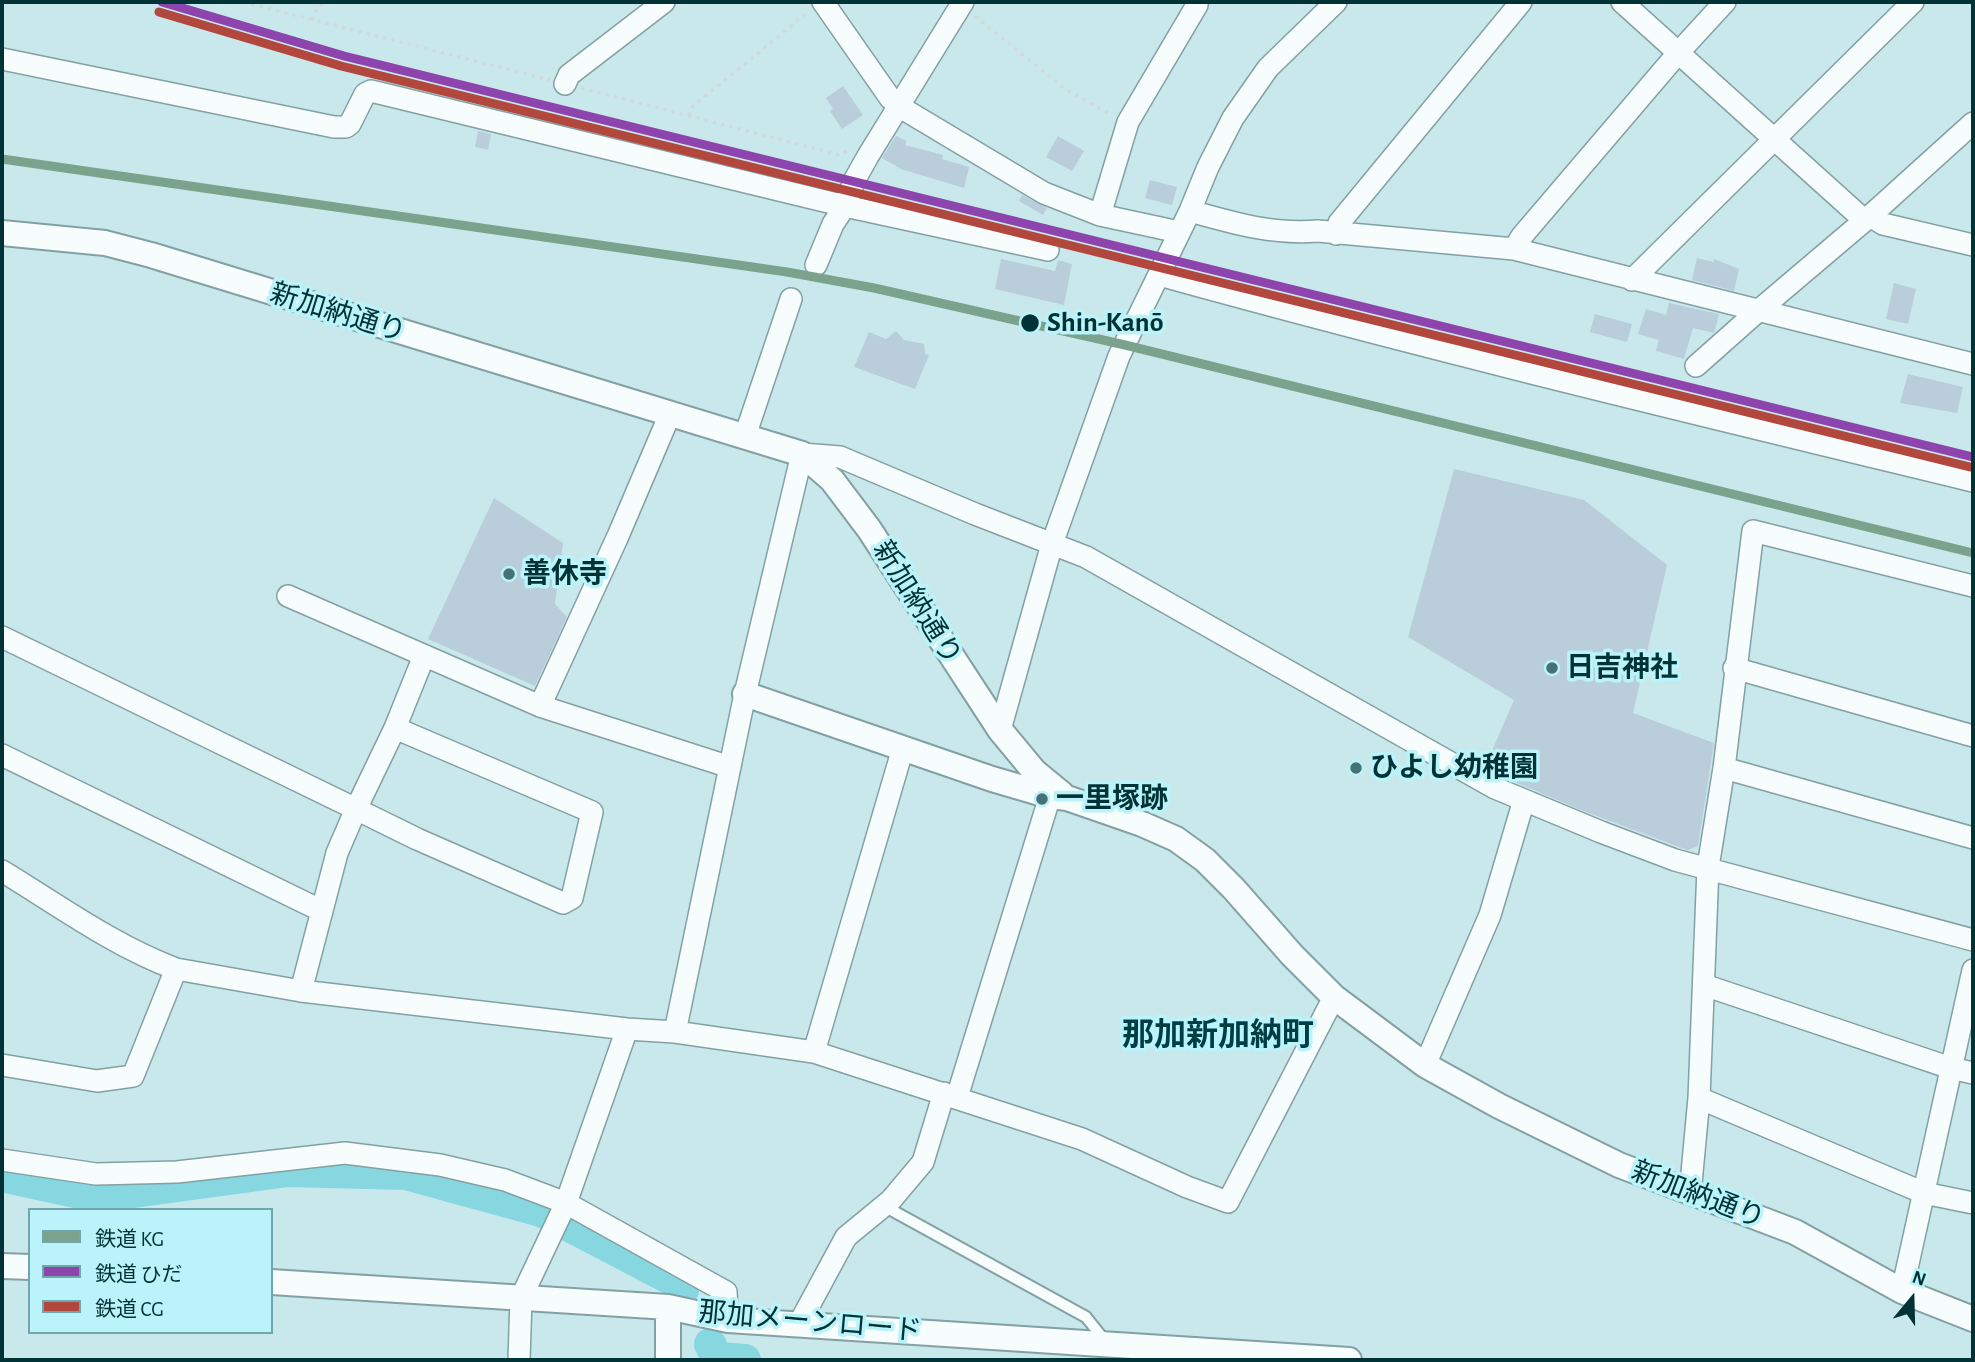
<!DOCTYPE html>
<html>
<head>
<meta charset="utf-8">
<style>
	body { margin:0 }
	#map { position:relative; width:1975px; height:1362px; overflow:hidden; background:#c9e8eb; font-family:"Alegreya Sans","Noto Sans JP",sans-serif }
	canvas { display:block }
	.frame { position:absolute; inset:0; border:4px solid #013236; pointer-events:none }
	.legend { position:absolute; left:28px; top:1208px; width:245px; height:126px; box-sizing:border-box; background:#baf3fa; border:2px solid #70a6ac; margin:0; padding:9px 12px; list-style:none; font-size:21px; color:#013236 }
	.legend li { display:flex; align-items:center; gap:14px; height:35px }
	.legend b { width:35px; border:2px solid #70a6ac }
	.north { position:absolute; left:1877px; top:1264px; width:70px; height:70px; -webkit-text-stroke:5px #baf3fa; paint-order:stroke; rotate:19deg; font-size:19px; font-weight:700; line-height:28px; text-align:center; color:#013236 }
	.north::after { content:''; display:block; margin:auto; width:24px; height:32px; background:#013236; clip-path:polygon(50% 0,100% 100%,50% 72%,0 100%) }
</style>
</head>
<body>
<div id="map">
<canvas width="1975" height="1362"></canvas>
<div class="frame"></div>
<ul class="legend">
<li><b style="height:9px;background:#7aa28c"></b>鉄道 KG</li>
<li><b style="height:9px;background:#8e44ad"></b>鉄道 ひだ</li>
<li><b style="height:9px;background:#b2473e"></b>鉄道 CG</li>
</ul>
<div class="north">N</div>
</div>
<script>
const ctx = document.querySelector('canvas').getContext('2d');
ctx.lineJoin = 'round';
function stroke(path, color, width, dash) { ctx.strokeStyle = color; ctx.lineWidth = width; ctx.lineCap = dash ? 'butt' : 'round'; ctx.setLineDash(dash || []); ctx.stroke(path); }
function paint(path, color) { ctx.fillStyle = color; ctx.fill(path, 'evenodd'); }
function drawText(font, color, halo, rows, align = 'center') {
  ctx.font = font + ' "Alegreya Sans","Noto Sans JP",sans-serif'; ctx.lineWidth = 7; ctx.setLineDash([]); ctx.textBaseline = 'middle'; ctx.strokeStyle = halo; ctx.fillStyle = color; for (const [text, x, y, turn = 0] of rows) {
    ctx.save(); ctx.translate(x, y); ctx.rotate((+turn || 0) * Math.PI / 180); ctx.textAlign = isNaN(turn) ? turn : align; if (halo) ctx.strokeText(text, 0, 0); ctx.fillText(text, 0, 0); ctx.restore();
  }
}
stroke(new Path2D(`
	M2,1176l95,21 191,-26 118,3 135,37 132,69 10,10
	M710,1344l7,14 28,2`), '#87d7e0', 32);
paint(new Path2D(`
	M843,86l20,29 -21,14 -12,-18 3,-2 -7,-11z
	M478,131l13,3 -3,16 -13,-3z
	M896,136l11,5 -2,4 38,10 -1,4 27,8 -5,21 -63,-19 -19,-11z
	M1058,136l26,15 -12,20 -26,-14z
	M1150,180l27,7 -5,18 -27,-7z
	M1022,195l25,13 -4,7 -24,-14z
	M1697,258l17,4v-3l25,10 -5,22 -42,-11z
	M1001,259l54,12 3,-11 14,4 -8,41 -69,-16z
	M1894,283l22,6 -8,35 -22,-5z
	M1669,303l50,11 -5,19 -21,-5 -9,31 -28,-8 3,-11 -21,-6 8,-25 20,6z
	M1595,314l37,10 -5,18 -37,-10z
	M896,331l8,9 20,4 1,10 4,1 -14,34 -61,-22 15,-35 17,7z
	M1908,374l55,13 -6,26 -57,-10z
	M1454,469l130,31 83,65 -34,148 81,30 -16,103 -10,4 -9,-3 -98,-37 -80,-34 -16,-9 29,-67 -106,-63z
	M494,498l69,45 -8,61 12,13 -32,69 -107,-47z`), '#bacdda');
const service = new Path2D(`
	M884,1206l202,111 20,25`);
const minor = new Path2D(`
	M823,2l67,96 10,9 144,86 56,22 79,17
	M1622,2l242,218
	M2,59l332,68h12l4,-3 15,-30 6,-3 474,115 203,44
	M565,84l4,-9 95,-73
	M1190,211c43,12 83,24 128,20l196,18 459,115
	M1100,215l28,-93 69,-117
	M1870,216l13,8 90,21
	M1336,234l3,-11 182,-221
	M1514,249l8,-13 157,-184 46,-50
	M816,265l17,-41 12,-18 9,-25 14,-25 95,-154
	M1159,275c270,75 542,140 814,206
	M1632,280l281,-278
	M1696,366l62,-55 112,-95 103,-93
	M745,436l46,-137
	M288,596l252,110 190,61
	M2,637l354,172 -19,44 -36,138
	M1734,668l239,68
	M540,706l78,-170 52,-122
	M395,728l-39,81 61,30 146,64 9,-5 20,-86 -197,-84 29,-72
	M1000,730l52,-186 67,-188 71,-145 18,-44 25,-49 35,-50 68,-66
	M2,755l320,156
	M1724,768l249,70
	M2,871c56,34 112,75 174,98
	M1704,985l247,83 22,5
	M675,1032l70,-338 57,-240 38,3 135,57 111,43 409,231 106,44 74,28 298,80
	M814,1052l89,-304
	M2,1065l95,16 36,-5 43,-107 125,22 326,38 48,3 139,20 268,87 105,48 41,15 106,-205
	M1425,1065l65,-150 34,-115
	M957,1097l93,-301
	M1699,1098l225,95 49,10
	M2,1160l94,14 81,-2 168,-19 95,12 65,15 61,23 160,89 2,28
	M1690,1194l9,-96 9,-231 16,-99 29,-237 220,55
	M1902,1291l71,-321
	M799,1324l47,-87 45,-37 32,-38 21,-69
	M519,1360l2,-62 45,-95 61,-174`);
const tertiary = new Path2D(`
	M2,233l103,10 46,12 651,199 30,26 37,49 131,201 34,41 28,23
	M745,694l247,85 58,17 17,2 75,26 34,15 29,21 29,29 58,66 42,42 91,68 74,41 120,59 176,67 107,59 71,28
	M2,1266l28,1
	M271,1282l397,25 60,13 621,40
	M668,1307v53`);
stroke(service, '#83a0a4', 14);
stroke(minor, '#83a0a4', 24);
stroke(tertiary, '#83a0a4', 28);
stroke(new Path2D(`
	M243,2l307,78
	M975,16l90,73 45,25
	M312,20l5,-13 7,-5
	M581,88l259,67 10,-6
	M689,116l3,-9 116,-95`), '#d0dadc', 3.5, [3.5, 5]);
stroke(service, '#f7fcfc', 10);
stroke(minor, '#f7fcfc', 21);
stroke(tertiary, '#f7fcfc', 24);
stroke(new Path2D(`
	M2,159l785,113 87,16 251,57 848,208`), '#7aa28c', 9);
stroke(new Path2D(`
	M162,2l182,54 1629,401`), '#8e44ad', 9);
stroke(new Path2D(`
	M159,12l182,54 1629,401`), '#b2473e', 9);
for (const [x, y, r, color] of [
	[1030,323,10,"#013236"],
	[509,574,7,"#477275"],
	[1552,668,7,"#477275"],
	[1356,768,7,"#477275"],
	[1042,799,7,"#477275"]
]) { const dot = new Path2D(); dot.arc(x, y, r, 0, 2 * Math.PI); ctx.fillStyle = color; ctx.fill(dot); stroke(dot, '#baf3fa', 2.5); }
drawText('28px', '#013236', '#baf3fa', [
	["新加納通り",338,313,17],
	["新加納通り",917,603,58],
	["新加納通り",1698,1195,21],
	["那加メーンロード",810,1322,5]
]);
drawText('bold 28px', '#013236', '#baf3fa', [
	["Shin-Kanō",1047,323]
], 'left');
drawText('bold 28px', '#013236', '#baf3fa', [
	["善休寺",523,574],
	["日吉神社",1566,668],
	["ひよし幼稚園",1370,768],
	["一里塚跡",1056,799]
], 'left');
drawText('bold 32px', '#003e45', '#baf3fa', [
	["那加新加納町",1218,1035]
]);
</script>
</body>
</html>
